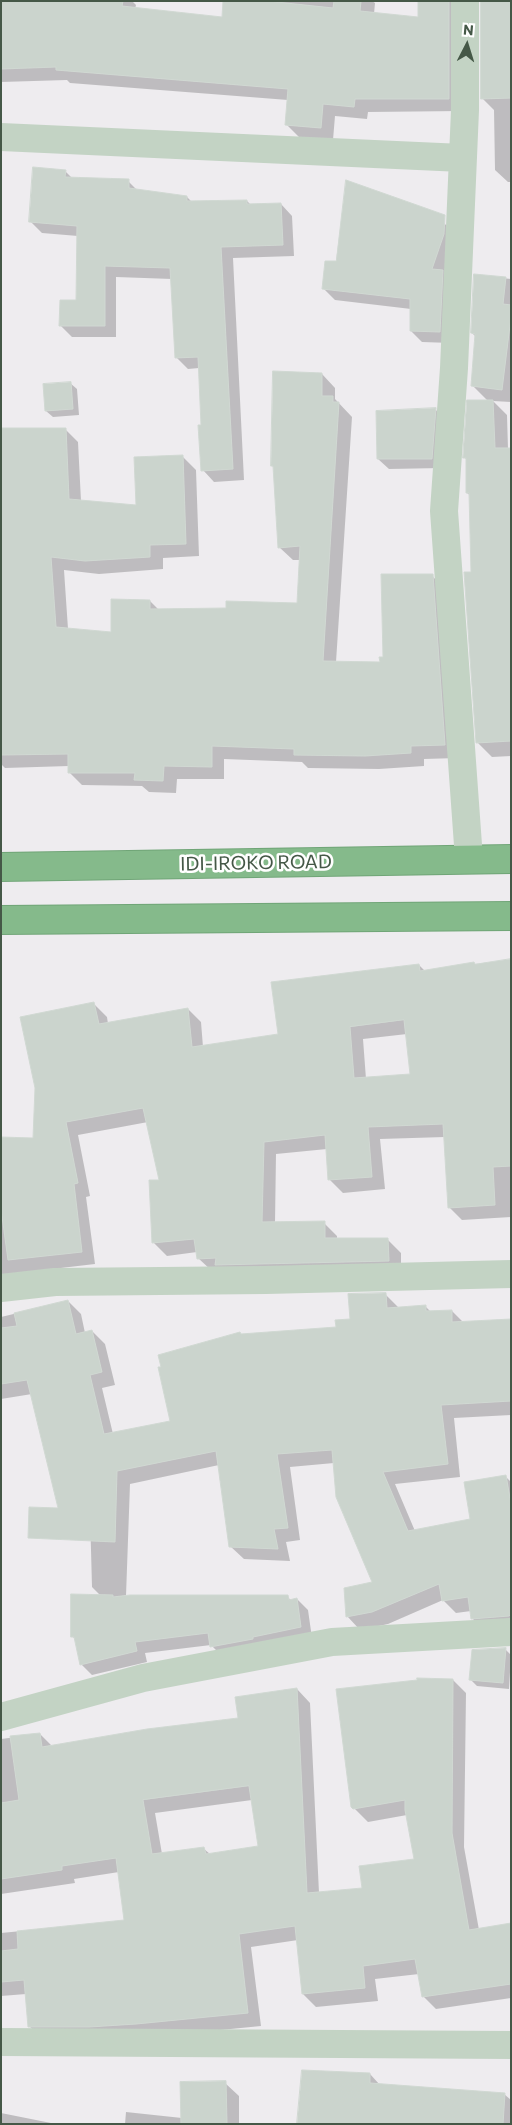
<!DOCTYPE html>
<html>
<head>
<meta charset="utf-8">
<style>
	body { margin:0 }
	#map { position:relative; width:512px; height:2125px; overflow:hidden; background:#eeecef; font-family:Commissioner,sans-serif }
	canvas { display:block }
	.frame { position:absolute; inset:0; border:2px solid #455847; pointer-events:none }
	.north { position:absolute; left:442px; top:20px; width:50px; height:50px; -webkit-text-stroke:4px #fff; paint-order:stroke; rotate:5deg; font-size:14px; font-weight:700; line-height:20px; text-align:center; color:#455847 }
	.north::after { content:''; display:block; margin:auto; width:18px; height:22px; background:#455847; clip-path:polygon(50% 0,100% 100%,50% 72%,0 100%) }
</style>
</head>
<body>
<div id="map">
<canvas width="512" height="2125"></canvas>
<div class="frame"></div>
<div class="north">N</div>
</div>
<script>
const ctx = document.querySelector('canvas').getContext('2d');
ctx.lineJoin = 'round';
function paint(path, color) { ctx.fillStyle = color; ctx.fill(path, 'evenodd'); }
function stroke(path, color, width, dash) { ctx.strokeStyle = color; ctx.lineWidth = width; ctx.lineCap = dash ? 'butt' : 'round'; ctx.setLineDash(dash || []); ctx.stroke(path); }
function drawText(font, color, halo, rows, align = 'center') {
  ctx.font = font + ' Commissioner,sans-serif'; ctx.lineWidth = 5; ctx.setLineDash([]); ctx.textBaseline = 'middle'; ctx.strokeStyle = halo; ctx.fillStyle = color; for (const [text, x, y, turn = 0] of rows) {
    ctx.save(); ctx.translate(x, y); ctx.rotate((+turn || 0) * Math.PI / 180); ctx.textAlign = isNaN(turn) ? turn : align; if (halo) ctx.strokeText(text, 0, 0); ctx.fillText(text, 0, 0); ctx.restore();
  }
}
paint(new Path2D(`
	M1,1h131l4,4 -1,4 88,9 1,-17h148l3,2 -1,11 45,5v-18h50l-7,110 -94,1 -1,7 -32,-3 -2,24 -34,-3 -13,-13 2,-24 -218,-17 -3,-3 -66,2z
	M511,1v181h-3l-13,-12 -1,-60 -12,-12z
	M65,171l8,8 55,2 10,10 49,6 5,5 55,-1 4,4 30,-1 11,12 2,40 -61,2 11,222 -30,2 -11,-12v-44l-4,-58 -11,1 -12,-12 -4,-78 -56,-2v60h-44l-11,-11 16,-25 1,-65 -36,-3 -12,-12z
	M444,223l11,11 -4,109 -29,-1 -11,-11v-22l-76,-9 -12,-12 14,-26z
	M475,275l36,4v123l-18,-1 14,14 1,34h3v307l-19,1 -14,-14 -13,-170h7l-1,-77 -4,-3v-33l-2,-2 23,-57 -15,-15 3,-49 -4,-4z
	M322,374l13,14v11l17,18 -16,245 45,1 51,-87 14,13 12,169 -34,1v7l-45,3 -71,-1 -6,-6 -78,-3v20h-47l-1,14 -27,-1 -7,-6 -60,-1 -13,-13v-6l-64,2 -4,-4v-334l64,-1 13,13 3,59 56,6 46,-50 13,13 3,86 -36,2v11l-64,5 -35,-4 4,59 44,4 38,-32 9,9 68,-1 71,-5 3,-44h-8l-14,-13 -5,-80 -2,-1z
	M70,383l7,6 2,26 -26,2 -7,-6z
	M435,409l10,11 -3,48 -53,1 -11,-10z
	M511,960v257l-49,3 -13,-13 -4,-70 -65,2 5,50 -42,4 -13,-13 -3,-31 -51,5 -1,69h49l13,13v3l51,1 13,13v21l-189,-3 -14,-13 -1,-6 -30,4 -13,-13 -3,-61 10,-1 -13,-59 -70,13 12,61 -4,1 9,67 -94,11v-137l33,1 60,-135 13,13 1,7 80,-15 13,13 2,25 76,-12 140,-70 6,6zM407,1034l4,41 -45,4 -3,-40z
	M385,1294l14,14 26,-2 6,6 21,-1 11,11 48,-2v95l-57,3 6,59 -65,7 20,47 57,-11 34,-43 5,5v148l-26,1 -13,-13 -1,-7 -15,2 -13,-13 -55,24 -28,6 -13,-14 27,-33 -40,-120 -44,4 10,73 -14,2 4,19 -46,-2 -14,-13 -11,-81 -89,19 -4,112 161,1 4,3 6,-1 11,11 4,28 -89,19 -12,-12 -66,8 2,9 -55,13 -11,-11 -5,-24 -4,-4 29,-40 -9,-9 -2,-74 -58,-119 -31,5v-82l67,-16 13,13 4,19 7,-2 13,13 10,41 -13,3 11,46 58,-12 71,-87 95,-7z
	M505,1649l6,6 -2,34 -32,-3 -6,-6z
	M453,1680l13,13 -2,154 15,83 32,-6v74l-75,11 -13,-13 -4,-22 -44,5 3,22 -62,6 -13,-13 -5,-54 -47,7 10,79 -111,11 -107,2 -14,-13 -3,-32 -25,2v-63l124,-12 -6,-49 -45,7 1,4 -74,11v-155l39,-5 12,12 188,-27 57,-30 13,14 9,190 45,-4 51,-29 -8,-45 -39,7 -14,-14zM252,1800l8,47 -50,7 -6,-5 -42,5 -7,-41z
	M370,2074l10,11 124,9 7,6v24h-212z
	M225,2083l14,13v28h-114l1,-12 56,6z
	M1,2113l55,11h-55z`), '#0003');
const building = new Path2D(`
	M1,1h122l-1,5 100,11 1,-16h44l66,7 1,-7h27l-1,10 58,6v-16h31v98h-94l-1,8 -31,-3 -2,24 -36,-3 3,-36 -232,-19v-3l-55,2z
	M481,1h30v97l-30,1z
	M33,167l33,3 -1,7 64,2v9l58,8v5l60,-1v4l34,-1 2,42 -62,2 12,222 -32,2 -3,-46h3l-3,-68 -23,1 -5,-90 -65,-2v60h-46l1,-26h16l1,-74 -48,-4z
	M346,180l99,35 -1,19 -12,35 11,1 -3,62 -30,-1v-32l-88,-10 3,-28h11z
	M474,274l32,3 -3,27 8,1v12l-9,73 -31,-4 4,-52 -4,-1z
	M273,371l49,2v23h11v6h6l-16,259 57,1 -1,-5h4l-2,-83h52l12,171 -34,1v7l-46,3 -71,-1v-6l-82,-3v21l-48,-1 -1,15 -29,-1 1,-7h-67v-19l-67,1v-327h65l3,71 67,6 -2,-48 49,-2 3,89 -36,1v12l-65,4 -34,-4 5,70 55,5v-33l39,1v9l76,-1v-7l71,2 3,-57 -22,2 -5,-82h-2z
	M71,382l2,27 -28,2 -2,-27z
	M467,400h26l2,48h16v293l-35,2 -12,-171h7l-2,-79h-3v-35h-3z
	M436,408l-4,51h-55l-1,-48z
	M511,959v207l-18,1 2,38 -47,3 -5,-84 -75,3 4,50 -44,3 -3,-45 -61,7 -2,80 63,-1v17h63l1,23 -174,4 1,-7 -19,1 -3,-20 -42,4 -3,-63h10l-16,-72 -77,14 12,61 -4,1 8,68 -74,8 -7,-51v-72l32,1 2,-50 -15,-71 74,-15 5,22 89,-16 4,39 86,-13 -7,-52 148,-18 1,7 54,-9 1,2zM404,1020l6,54 -56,4 -4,-51z
	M386,1293l1,15 39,-3v6l26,-1v12l59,-3v82l-70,4 7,59 -65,8 25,59 62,-12 -6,-37 42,-7 5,29v110l-2,2 -38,3 -3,-22 -26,4 -3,-17 -67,28 -26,5 -2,-29 28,-6 -36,-85 -4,-47 -55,4 11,74 -14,1 4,20 -49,-2 -13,-96 -99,20 -2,71 -87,-4 1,-31 29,1 -31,-128 -26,4v-56l16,-2 -3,-13 54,-13 8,34 16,-4 10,42 -12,3 14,59 66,-13 -12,-54h3l-3,-12 82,-23 1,2 95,-7 -1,-7 15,-1 -2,-25z
	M71,1594l42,1v2l17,-2h158l1,5 8,-2 4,29 -48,10v2l-43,8 -2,-14 -73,9 2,9 -57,14 -6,-28h-3z
	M506,1648l-3,35 -34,-3 3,-30z
	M417,1678l36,1 -1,154 17,97 42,-7v61l-89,13 -7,-38 -52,7 2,22 -63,6 -7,-68 -56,8 9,79 -112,11 -47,3h-61l-4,-47 -23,2v-31l17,-2 -1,-18 107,-11 -8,-62 -54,8v4l-61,9v-76l18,-3 -9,-64 30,-3 2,14 105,-18 91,-11 -3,-21 62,-9 10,205 55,-5 -3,-22 55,-7 -9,-49v-10l-52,9 -2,-2 -15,-118 81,-9zM249,1786l9,60 -52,8 -2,-7 -52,7 -9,-54z
	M302,2070l68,3v10l135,10 -2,31h-206z
	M226,2081l1,43h-46l-1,-42z`);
paint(building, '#cbd4cd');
stroke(building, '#d0d8d2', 1);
const highway = new Path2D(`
	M1,867l510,-8
	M1,920l510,-4`);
stroke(highway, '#70a577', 30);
stroke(new Path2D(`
	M465,1v109l-11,258 -10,143 25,348
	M1,137l461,21
	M1,1288l54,-6 211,-2 245,-6
	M1,1717l142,-39 189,-36 179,-10
	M1,2042l510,3`), '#c3d3c4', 28);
stroke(highway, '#85ba8b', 28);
drawText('19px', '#455847', '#fff', [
	["IDI-IROKO ROAD",256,863,-1]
]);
</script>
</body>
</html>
